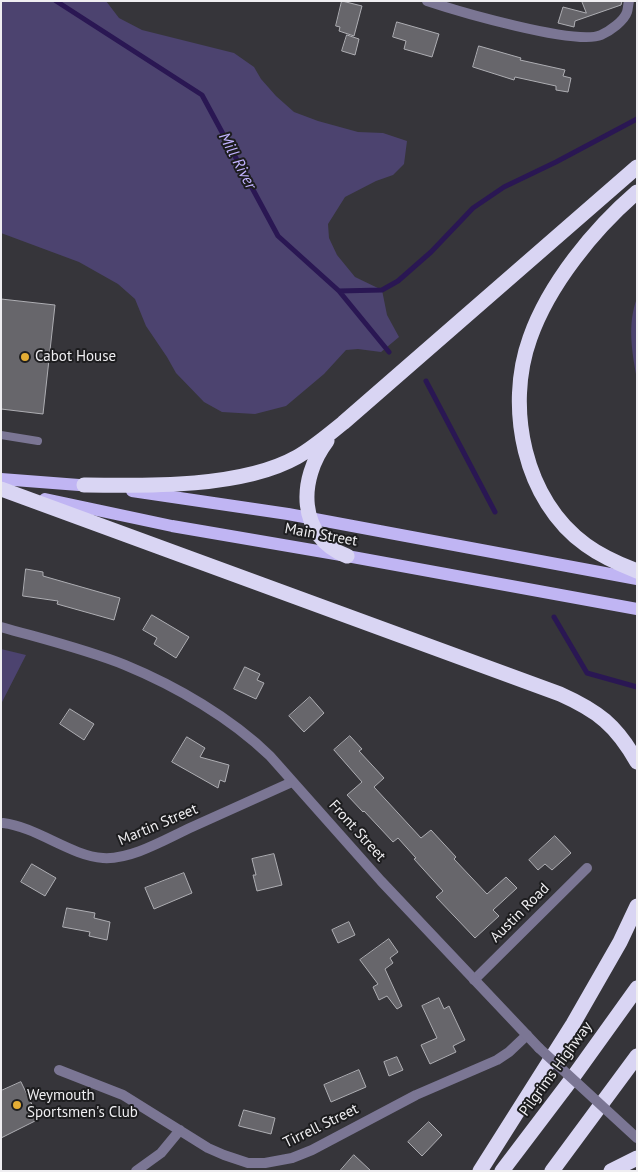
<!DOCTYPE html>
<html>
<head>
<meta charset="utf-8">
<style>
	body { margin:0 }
	#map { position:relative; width:638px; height:1172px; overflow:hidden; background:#36353a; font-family:"PT Sans",sans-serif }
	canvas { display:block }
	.frame { position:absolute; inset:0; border:2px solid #efeef1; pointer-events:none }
</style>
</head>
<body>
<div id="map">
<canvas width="638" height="1172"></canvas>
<div class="frame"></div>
</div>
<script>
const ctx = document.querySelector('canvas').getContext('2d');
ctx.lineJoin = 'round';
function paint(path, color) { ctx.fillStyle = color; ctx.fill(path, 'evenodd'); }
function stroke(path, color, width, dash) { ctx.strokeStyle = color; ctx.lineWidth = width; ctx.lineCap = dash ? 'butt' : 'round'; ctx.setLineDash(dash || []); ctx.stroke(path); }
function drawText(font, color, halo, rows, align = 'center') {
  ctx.font = font + ' "PT Sans",sans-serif'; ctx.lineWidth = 4; ctx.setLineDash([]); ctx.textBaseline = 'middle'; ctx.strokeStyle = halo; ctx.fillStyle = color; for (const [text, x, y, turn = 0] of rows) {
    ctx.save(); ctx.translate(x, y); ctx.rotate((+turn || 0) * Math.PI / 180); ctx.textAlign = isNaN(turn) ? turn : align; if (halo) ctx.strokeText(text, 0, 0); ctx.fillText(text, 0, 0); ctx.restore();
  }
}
paint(new Path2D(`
	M1,1h105l13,17 23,12 92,23 20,14 7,12 15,17 18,16 24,9 40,11 25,1 24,8 -3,23 -11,11 -17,6 -31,16 -17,27 1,14 8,17 18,22 27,13 5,25 12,22 -18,15 -23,-3 -12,1 -22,24 -38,32 -31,8 -33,-2 -18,-10 -28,-29 -9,-16 -21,-31 -11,-27 -17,-15 -39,-22 -78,-29z
	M637,298v81c-5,-26 -10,-55 0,-81z
	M1,649l25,6 -25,49z`), '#4c436f');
stroke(new Path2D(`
	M56,1l146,94 76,141 61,55 50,61
	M339,291l43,-1 16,-9 33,-29 42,-44 31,-21 52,-25 81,-43
	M426,381l69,131
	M554,617l33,56 50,14`), '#2a1753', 5);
const building = new Path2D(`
	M342,1l20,5 -8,30 -15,-5 1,-4 -4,-1z
	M582,1h40l-1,4 -46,16 -1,6 -16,-4 5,-16 23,6z
	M397,22l42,12 -7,23 -28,-8 2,-8 -13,-4z
	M347,35l12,4 -4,16 -13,-4z
	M479,46l42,12 -1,2 45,10 -2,6 8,2 -3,14 -12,-2v-4l-41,-9 -1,3 -41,-13z
	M1,299l54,6 -12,109 -42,-5z
	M26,569l17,3v4l77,22 -6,22 -57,-16 1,-3 -35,-5z
	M152,615l37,22 -13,21 -22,-14 3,-6 -14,-8z
	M245,667l15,7 -3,6 7,3 -8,16 -22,-10z
	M310,697l14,16 -20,19 -15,-16z
	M70,709l24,15 -10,16 -24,-16z
	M350,736l12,13 -3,2 25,27 -10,9 47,51 10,-8 25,27 -2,2 33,35 19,-17 11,11 -24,22 6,6 -24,22 -39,-41 7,-6 -29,-32 2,-1 -18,-20 -5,4 -29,-31 -1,1 -16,-17 15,-13 -28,-32z
	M187,737l18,11 -5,9 29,8 -4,17 -5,-2 -2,8 -46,-26z
	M555,836l16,17 -19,17 -7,-6 -7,6 -9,-10z
	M274,854l8,31 -25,6 -4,-16h3l-4,-16z
	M32,864l24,14 -11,18 -24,-14z
	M184,873l8,20 -38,16 -9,-21z
	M67,908l28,5 -1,5 16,4 -3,18 -18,-4 1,-4 -27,-5z
	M349,922l6,13 -17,8 -6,-13z
	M389,939l9,13 -8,6 3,5 -8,6 17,37 -5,3 -10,-13 -8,4 -6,-13 5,-3 -18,-24z
	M439,998l5,11 5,-3 16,34 -12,6 3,6 -26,12 -9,-19 16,-7 -15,-32z
	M397,1057l6,13 -14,6 -5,-14z
	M359,1070l7,17 -35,15 -7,-17z
	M21,1082l18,37 -38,19v-47z
	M244,1110l31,8 -4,16 -32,-8z
	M429,1122l13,13 -20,21 -14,-14z
	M354,1155l17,16h-31z`);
paint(building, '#67666b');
stroke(building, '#aeaeb3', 1);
stroke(new Path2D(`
	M1,435l37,6`), '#7b7694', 8);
stroke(new Path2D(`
	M427,1c30,10 149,45 174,34 9,-4 23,-14 26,-23 1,-3 1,-7 2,-11
	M3,823c34,4 68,33 100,35 28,2 63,-19 89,-31 33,-15 67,-30 100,-45
	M474,980l113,-112
	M59,1070l64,25 85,53 16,7 24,8h17l27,-5 20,-8 104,-55 81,-35 12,-8 18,-17
	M136,1171l25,-18 19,-23`), '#7b7694', 10);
stroke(new Path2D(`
	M1,627c42,12 84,22 124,38 51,21 106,53 145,91l111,125 158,167`), '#7b7694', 10);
stroke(new Path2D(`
	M1,479l91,7
	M132,491l156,23 349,65
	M45,499l127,27 175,30 290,53`), '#c0b5f3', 12);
stroke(new Path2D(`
	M637,192c-43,37 -88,92 -107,146 -25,69 -6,163 56,207 15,11 33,19 51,26
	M327,441c-29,38 -30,95 20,115
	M84,485c62,1 158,3 213,-28 16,-9 31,-22 46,-34l294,-256
	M1,489l559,205c38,17 56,31 77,68
	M480,1171l93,-147 47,-82 17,-36
	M502,1171l69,-91 66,-92
	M552,1171l85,-115
	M611,1171l26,-13`), '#d9d5f3', 15);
stroke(new Path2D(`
	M539,1048l98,90`), '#7b7694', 10);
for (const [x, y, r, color] of [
	[25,357,5,"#e4ad35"],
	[17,1105,5,"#e4ad35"]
]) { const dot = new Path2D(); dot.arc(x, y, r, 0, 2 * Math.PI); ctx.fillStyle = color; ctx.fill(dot); stroke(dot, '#1d1d1f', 2); }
drawText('15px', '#efeef1', '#1d1d1f', [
	["Cabot House",35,357],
	["Weymouth",27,1096],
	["Sportsmen's Club",27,1113]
], 'left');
drawText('15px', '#efeef1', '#1d1d1f', [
	["Main Street",321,535,10],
	["Martin Street",158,825,-23],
	["Front Street",357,831,48],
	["Austin Road",520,913,-45],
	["Pilgrims Highway",556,1069,-54],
	["Tirrell Street",321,1126,-26]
]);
drawText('italic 16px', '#c2b3ff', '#1d1d1f', [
	["Mill River",237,161,62]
]);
</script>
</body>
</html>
